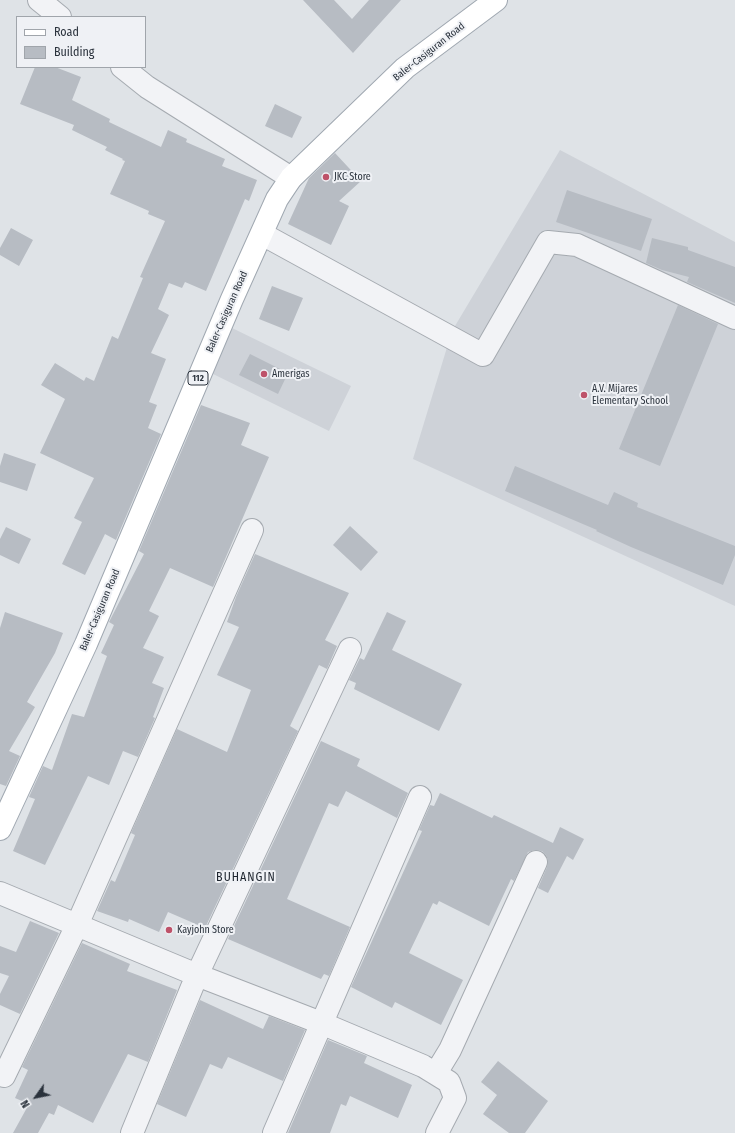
<!DOCTYPE html>
<html>
<head>
<meta charset="utf-8">
<style>
	body { margin:0 }
	#map { position:relative; width:735px; height:1133px; overflow:hidden; background:#dfe3e7; font-family:"Fira Sans Condensed",sans-serif }
	canvas { display:block }
	.legend { position:absolute; left:16px; top:16px; width:130px; height:52px; box-sizing:border-box; background:#eff1f5; border:1px solid #a0a5ab; margin:0; padding:5px 7px; list-style:none; font-size:12px; color:#2a323c }
	.legend li { display:flex; align-items:center; gap:8px; height:20px }
	.legend b { width:20px; border:1px solid #a0a5ab }
	.north { position:absolute; left:16px; top:1077px; width:40px; height:40px; -webkit-text-stroke:3px #eff1f5; paint-order:stroke; rotate:237deg; font-size:11px; font-weight:700; line-height:16px; text-align:center; color:#2a323c }
	.north::after { content:''; display:block; margin:auto; width:14px; height:18px; background:#2a323c; clip-path:polygon(50% 0,100% 100%,50% 72%,0 100%) }
</style>
</head>
<body>
<div id="map">
<canvas width="735" height="1133"></canvas>
<ul class="legend">
<li><b style="height:5px;background:#fff"></b>Road</li>
<li><b style="height:11px;background:#b7bcc3"></b>Building</li>
</ul>
<div class="north">N</div>
</div>
<script>
const ctx = document.querySelector('canvas').getContext('2d');
ctx.lineJoin = 'round';
function paint(path, color) { ctx.fillStyle = color; ctx.fill(path, 'evenodd'); }
function stroke(path, color, width, dash) { ctx.strokeStyle = color; ctx.lineWidth = width; ctx.lineCap = dash ? 'butt' : 'round'; ctx.setLineDash(dash || []); ctx.stroke(path); }
function drawText(font, color, halo, rows, align = 'center') {
  ctx.font = font + ' "Fira Sans Condensed",sans-serif'; ctx.lineWidth = 4; ctx.setLineDash([]); ctx.textBaseline = 'middle'; ctx.strokeStyle = halo; ctx.fillStyle = color; for (const [text, x, y, turn = 0] of rows) {
    ctx.save(); ctx.translate(x, y); ctx.rotate((+turn || 0) * Math.PI / 180); ctx.textAlign = isNaN(turn) ? turn : align; if (halo) ctx.strokeText(text, 0, 0); ctx.fillText(text, 0, 0); ctx.restore();
  }
}
paint(new Path2D(`
	M560,150l175,92v364l-322,-147 39,-128z
	M230,327l121,59 -22,45 -120,-59z`), '#ced2d8');
paint(new Path2D(`
	M303,0h31l18,19 17,-19h32l-48,53z
	M35,67h20l26,10 -9,23 38,19 -1,3 52,25 7,-17 19,9 -1,3 39,17 -3,7 35,14 -8,21 -4,-2 -39,92 -21,-9 -3,6 -13,-5 -11,26 11,6 -18,38 15,6 -17,43 8,3 -9,23 13,6 -45,106 -11,-6 -20,41 -23,-11 20,-42 -8,-4 20,-40 -54,-25 25,-54 -24,-14 14,-22 29,18 2,-4 8,4 18,-45 6,3 25,-61 -3,-1 25,-56 -17,-7 1,-3 -39,-17 15,-33 -3,-1 1,-1 -18,-9 2,-3 -35,-17 2,-5 -54,-21z
	M275,104l27,13 -10,21 -27,-12z
	M335,153l26,28 -22,20 10,5 -18,39 -43,-21 21,-46z
	M567,190l85,29 -11,32 -85,-29z
	M11,228l22,12 -14,26 -19,-11v-7z
	M652,238l36,9v3l47,17v36l-48,-21 2,-5 -27,-7 -16,-7z
	M272,286l31,12 -14,33 -30,-12z
	M678,305l40,19 -58,142 -41,-17z
	M250,354l38,19 -10,21 -39,-19z
	M201,405l49,18 -9,22 28,12 -56,130 -43,-19 -21,43 10,5 -16,32 21,9 -12,26 12,5 -11,29 2,1 -17,39 -15,-6 -14,34 -21,-9 -43,89 -32,-14 22,-52 -6,-2 14,-31 9,4 20,-56 12,3 23,-61 -6,-3 13,-28 -5,-3 35,-68 -5,-3z
	M4,453l32,11 -9,27 -27,-9v-16z
	M515,466l93,39 6,-13 24,11 -1,4 98,39v9l-12,30 -92,-38 -35,-16 1,-1 -92,-39z
	M350,526l28,26 -17,19 -28,-26z
	M6,527l25,12 -12,25 -19,-9v-16z
	M255,554l94,39 -24,47 12,6 -10,23 -8,-4 -29,61 8,5 -93,197 -37,-16 -9,20 -30,-13 -1,3 -31,-11 14,-31 4,2 20,-47 -4,-2 46,-104 50,23 24,-62 -34,-15 22,-48 -12,-5 9,-25z
	M5,612l58,21 -8,20 -28,49 8,5 -26,44 11,5 -14,30 -6,-2v-156z
	M387,612l19,9 -14,29 70,34 -23,47 -85,-42 2,-6 -7,-3 11,-22 4,2z
	M321,741l39,18 -3,7 51,27 -11,25 -51,-27 -8,16 -9,-4 -42,96 63,28 -21,49 -5,-2 -3,5 -93,-40z
	M440,793l52,25 2,-3 59,28 7,-16 24,12 -11,21 -6,-4 -19,37 -10,-5 9,-21 1,-7 -2,-5 -4,-4 -7,-1 -7,2 -14,29 -3,-2 -22,47 -50,-25 -2,4 -4,-2 -24,50 54,27 -22,45 -46,-23 -3,6 -41,-21 71,-156 -3,-1 11,-25 4,1z
	M30,921l29,12 -39,81 -20,-9v-11l9,-18 -9,-3v-27l16,6z
	M82,943l48,21 -3,7 50,19 -29,72 -20,-8 -35,69 -35,-18 -4,10 -5,-2 -11,20h-25l16,-29 -14,-6 13,-28 -6,-3z
	M200,1000l63,29 6,-13 36,14 -22,51 -55,-24 -6,12 -12,-5 -24,53 -29,-13z
	M328,1040l39,16 -3,7 48,22 -14,33 -48,-22 -4,10 -5,-2 -11,29h-42z
	M498,1061l50,40 -23,32h-16l-26,-19 14,-19 -16,-13z`), '#b7bcc3');
const minor = new Path2D(`
	M39,0l21,17
	M122,67l25,20 144,91
	M262,234l221,121 65,-113 29,3 158,73
	M0,893l197,82 124,48 102,43 26,16 6,16 -18,35
	M436,1073l14,-23 86,-188
	M4,1076l73,-151 175,-395
	M132,1133l65,-158 153,-326
	M274,1133l146,-336`);
const major = new Path2D(`
	M0,829l86,-185 146,-345 45,-100 14,-21 114,-110 91,-68`);
stroke(minor, '#a5aab0', 24);
stroke(major, '#a0a8b1', 24);
stroke(minor, '#f2f3f6', 22);
stroke(major, '#fff', 22);
for (const [x, y, r, color] of [
	[326,177,4,"#be5269"],
	[264,374,4,"#be5269"],
	[584,395,4,"#be5269"],
	[169,930,4,"#be5269"]
]) { const dot = new Path2D(); dot.arc(x, y, r, 0, 2 * Math.PI); ctx.fillStyle = color; ctx.fill(dot); stroke(dot, '#eff1f5', 1.5); }
for (const [x, y, w] of [
	[198,378,20]
]) { const box = new Path2D(); box.roundRect(x - w / 2, y - 7, w, 14, 3); ctx.fillStyle = '#eff1f5'; ctx.fill(box); stroke(box, '#2a323c', 1); }
drawText('bold 9px', '#2a323c', null, [
	["112",198,378]
]);
drawText('10px', '#2a323c', '#eff1f5', [
	["Baler-Casiguran Road",429,52,-38],
	["Baler-Casiguran Road",227,312,-66],
	["Baler-Casiguran Road",100,610,-67]
]);
drawText('10px', '#2a323c', '#eff1f5', [
	["JKC Store",334,177],
	["Amerigas",272,374],
	["A.V. Mijares",592,389],
	["Elementary School",592,401],
	["Kayjohn Store",177,930]
], 'left');
ctx.letterSpacing = '1px';
drawText('12px', '#1c232d', '#eff1f5', [
	["BUHANGIN",246,878]
]);
ctx.letterSpacing = '0px';
</script>
</body>
</html>
